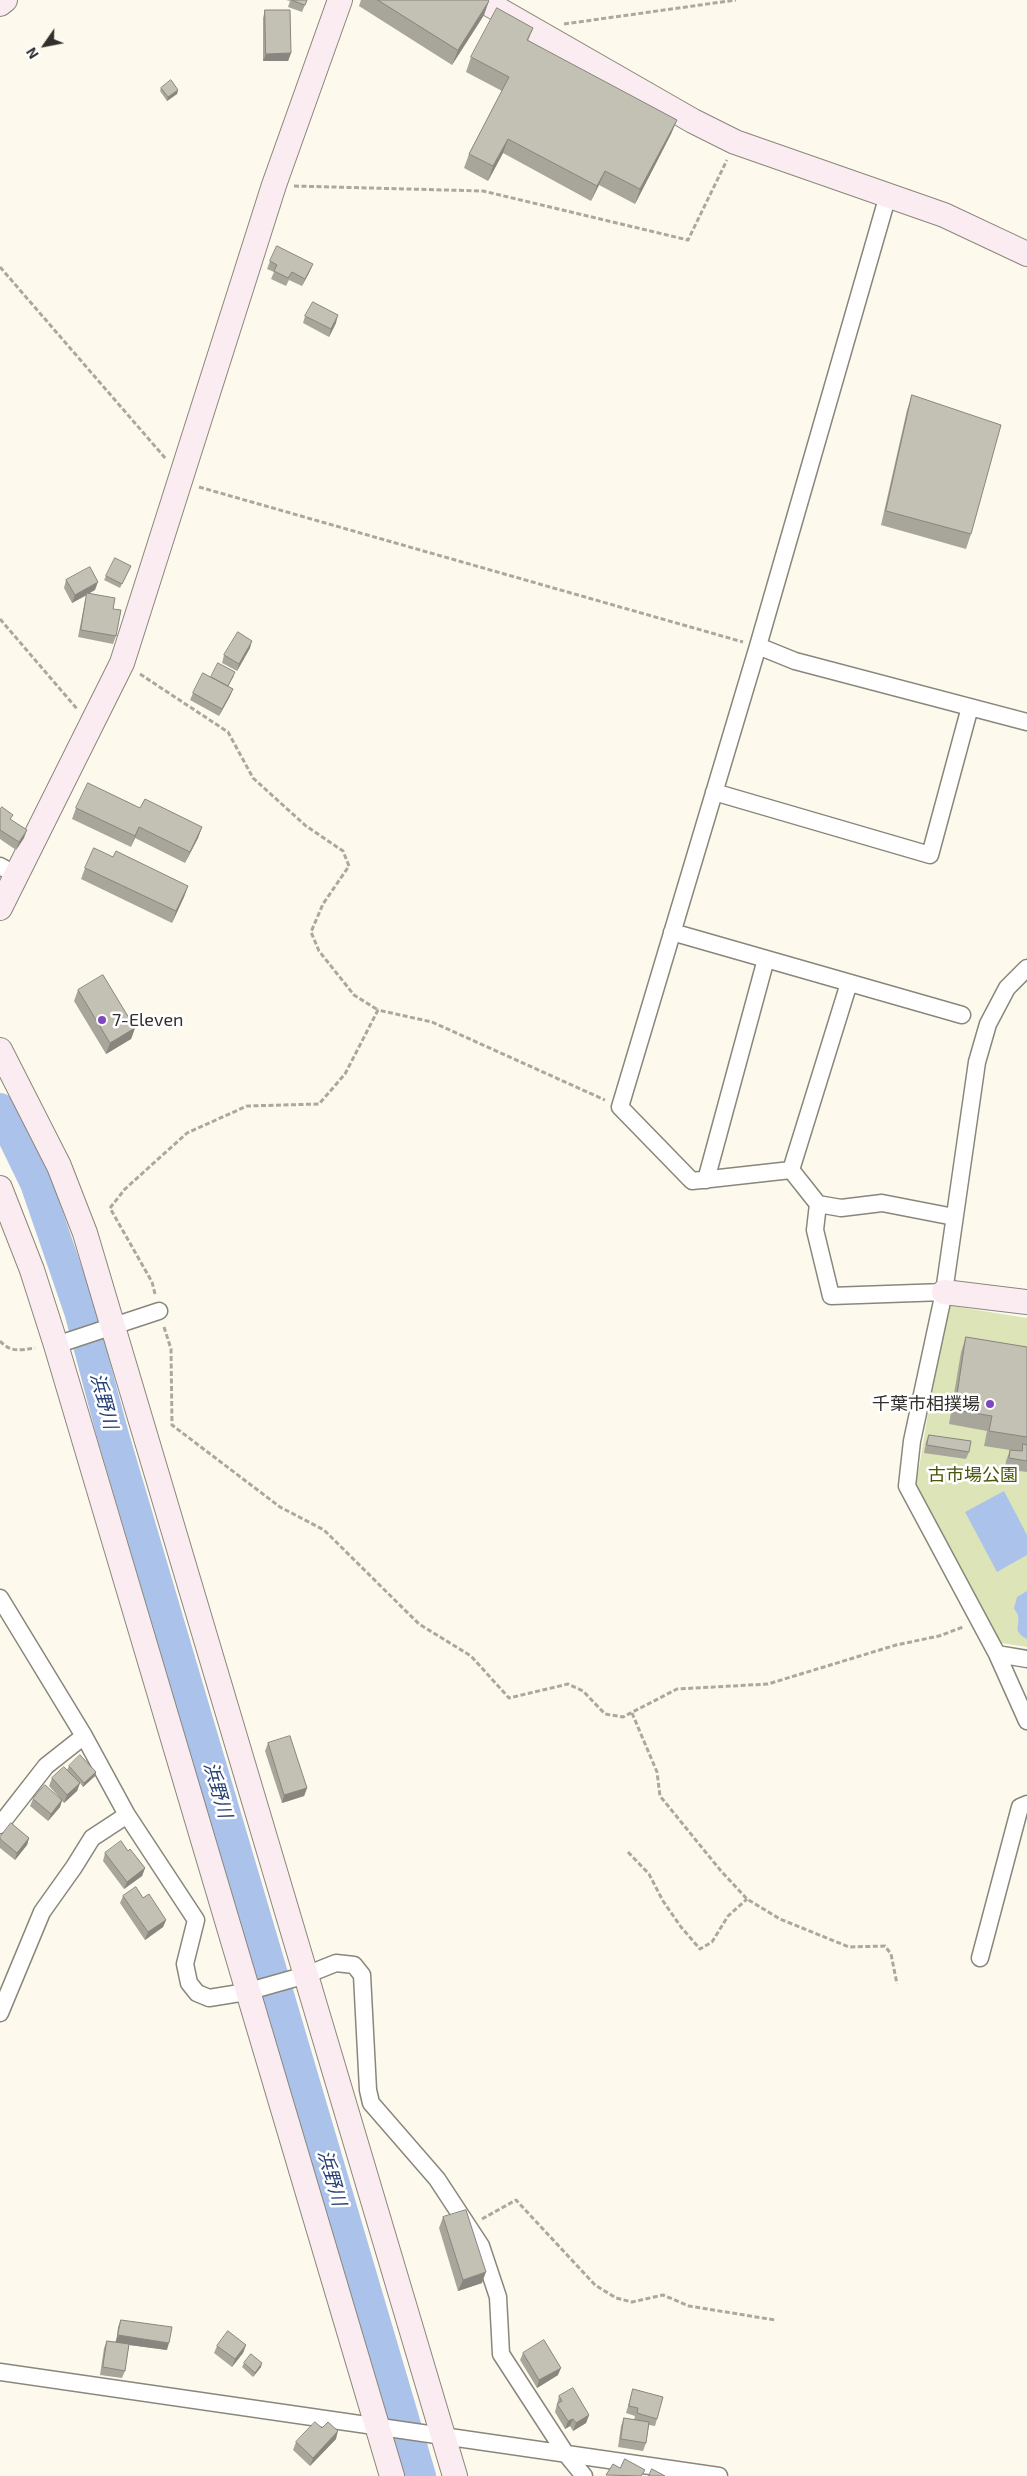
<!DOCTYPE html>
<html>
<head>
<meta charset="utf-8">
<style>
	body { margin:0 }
	#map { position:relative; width:1027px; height:2476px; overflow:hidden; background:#fdfaed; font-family:"Exo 2",sans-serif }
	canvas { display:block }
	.north { position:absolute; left:20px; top:20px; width:50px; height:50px; -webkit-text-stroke:4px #fff; paint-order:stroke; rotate:237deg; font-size:14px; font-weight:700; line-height:20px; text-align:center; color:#32302c }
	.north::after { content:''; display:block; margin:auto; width:18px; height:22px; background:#32302c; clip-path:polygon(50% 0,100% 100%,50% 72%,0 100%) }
</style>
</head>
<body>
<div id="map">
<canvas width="1027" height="2476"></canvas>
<div class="north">N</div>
</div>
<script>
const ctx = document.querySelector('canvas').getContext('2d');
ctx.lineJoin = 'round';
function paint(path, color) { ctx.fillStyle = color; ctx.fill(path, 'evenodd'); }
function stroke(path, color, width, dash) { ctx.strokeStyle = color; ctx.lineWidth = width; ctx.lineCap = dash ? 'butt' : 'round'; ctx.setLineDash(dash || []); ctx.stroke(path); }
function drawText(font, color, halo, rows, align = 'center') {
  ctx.font = font + ' "Exo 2","Noto Sans JP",sans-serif'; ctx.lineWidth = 5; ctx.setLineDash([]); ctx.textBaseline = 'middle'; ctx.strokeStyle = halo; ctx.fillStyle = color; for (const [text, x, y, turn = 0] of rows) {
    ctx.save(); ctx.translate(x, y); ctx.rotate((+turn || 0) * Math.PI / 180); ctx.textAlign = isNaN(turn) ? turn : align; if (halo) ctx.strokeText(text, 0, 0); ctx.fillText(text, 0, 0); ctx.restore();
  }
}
paint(new Path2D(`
	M946,1305l81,13v329l-26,-4 -85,-157z`), '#dde5b8');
paint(new Path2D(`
	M1004,1491l23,44v20l-30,17 -32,-60z
	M1027,1591v48c-15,-8 -7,-12 -9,-23 0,-3 -3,-5 -4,-8l3,-11z`), '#abc3eb');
stroke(new Path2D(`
	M0,1109l36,74 44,128 32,121 308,1044`), '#abc3eb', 32);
const street = new Path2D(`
	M758,646l37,15 232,61
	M714,792l216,63 40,-148
	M0,866l16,9
	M672,932l290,83
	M1027,968l-20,20 -19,36 -11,38 -33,230 -32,149 -5,45 90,168 30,67
	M791,1170l-99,11 -72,-74 138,-461 130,-451
	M791,1170l27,34 -3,26 16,66 113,-4
	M791,1170l58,-187
	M706,1180l60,-221
	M818,1204l23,4 41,-5 72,14
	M56,1345l103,-34
	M0,1598l84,138 43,79 69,105 -11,44 4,19 8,10 12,5 37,-6 60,-17 30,-12 18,2 8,10 6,115 3,13 66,76 44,67 17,51 3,57 65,100 18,22
	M997,1654l30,5
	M0,1825l46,-59 38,-30
	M980,1958l40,-151 7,-3
	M0,2013l42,-101 32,-45 18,-29 35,-23
	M0,2372l719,104`);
const secondary = new Path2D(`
	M482,0l211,121 42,21 209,73 83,39
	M0,4l5,-4
	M0,908l122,-245 152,-478 66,-185
	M0,1050l59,116 26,67 370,1243
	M0,1188l32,82 24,75 336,1131
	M944,1292l83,10`);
stroke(street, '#89867b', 19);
stroke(secondary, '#89867b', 26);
stroke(new Path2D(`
	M564,24l172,-24
	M294,186l189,5 205,49 39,-80
	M0,267l166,192
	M199,487l544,155
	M0,619l78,91
	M140,674l88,58 25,46 53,48 37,25 6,15 -26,38 -12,28 8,19 35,44 24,15
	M155,1294l-3,-12 -42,-74 15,-19 62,-56 60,-27 72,-2 26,-30 33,-64 54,12 173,78
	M164,1327l7,22 1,76 108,82 44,23 95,94 52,32 38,42 59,-14 15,7 22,23 18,3 54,-28 91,-5 128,-39 43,-9 24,-9
	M0,1341c11,12 20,9 35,7
	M632,1713l25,59 3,24 61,75 26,28 33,20 69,28 36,-1 6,8 6,30
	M628,1852l21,22 14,27 18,26 19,22 12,-7 16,-26 19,-17
	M482,2219l34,-19 79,85 21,13 16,4 31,-7 26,11 86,14`), '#aba99f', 3, [5, 2.5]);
stroke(street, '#fff', 16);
stroke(secondary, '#fbecf1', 24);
paint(new Path2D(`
	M286,0h21l-5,12 -14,-5 2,-6z
	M361,0h127l-4,15 -32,50 -93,-59z
	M265,10l26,43 -3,8h-25v-43z
	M533,28l-5,13 149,79 -6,14 -36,70 -36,-19 -8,16 -88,-48 -15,28 -24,-13 5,-14 33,-63 -36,-19 5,-15z
	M161,88l17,2 -1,4 -10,7 -7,-10z
	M270,261l40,10 -8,15 -13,-6 -3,6 -15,-7 3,-7 -7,-3z
	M305,316l31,7 -7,14 -26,-14z
	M912,395l59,139 -5,15 -85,-24 26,-115z
	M129,569l-9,19 -16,-8 2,-4z
	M66,580l29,10 -6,3 24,16 3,27 -3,8 -35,-7 7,-36 2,-6 -15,8 -8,-15z
	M250,648l-13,23 -15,-8 2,-8z
	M234,676l-6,10 5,3 -3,7 -11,20 -29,-16 3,-7 18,-16z
	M76,808h64l62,19 -4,11 -13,25 -50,-25 -4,9 -59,-28z
	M0,810l11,10 13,18 -8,12 -16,-11z
	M85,868l103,18 -4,11 -12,26 -91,-44z
	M78,990l57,38 -4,11 -25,15 -32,-53z
	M966,1337l61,10v125l-22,-3 1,-8 4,-11 -26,-4 3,-15 -38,-7 12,-72z
	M929,1435l40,17 -3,7 -42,-6 2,-11z
	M268,1743l39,45 -3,8 -22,7 -17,-52z
	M69,1766l27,6 -1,4 -12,11 -3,-4 -3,8 -13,12 -2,-2 -2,6 -12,14 -18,-15 3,-7 26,-2 -10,-11 3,-8 15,-8z
	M0,1837l29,1 -2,7 -12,15 -15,-12z
	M128,1851l17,17 -3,8 -18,13 -21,-28 2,-8z
	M123,1896l20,2 23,22 -3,7 -18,13 -25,-37z
	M443,2217l39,66 -24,8 -19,-63z
	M121,2320l46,30 -38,-5 -4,26 -3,7 -22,-3 4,-27 3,-7 9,1 2,-15z
	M246,2345l-3,8 -11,14 -18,-14 3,-7z
	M523,2353l35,22 -21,13 -17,-28z
	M244,2363l17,4 -8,10 -11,-10z
	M633,2389l24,30 -2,7 -6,-1 -3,18 -3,8 -25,-4 3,-21 3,-8 10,2 1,-4 -9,-3z
	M559,2396l30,19 -3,8 -13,8 -3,-5 -5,3 -10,-17z
	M322,2428l14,11 -26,27 -17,-16 3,-8z`), '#a8a59b');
paint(new Path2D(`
	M489,1l-5,14 -32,50 6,-15z
	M291,53l-3,8h-25l3,-7z
	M178,90l-1,4 -10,7 1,-4z
	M677,120l-6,14 -36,70 5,-15z
	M508,139l-5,14 -15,28 5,-15z
	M605,171l-6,14 -8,16 6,-15z
	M313,264l-3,7 -8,15 3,-7z
	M338,315l-2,8 -7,14 2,-8z
	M98,582l-3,8 -23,13 3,-8z
	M252,641l-2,7 -13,23 2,-7z
	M233,689l-3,7 -11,20 3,-7z
	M139,827l-4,11 -4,9 4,-11z
	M202,827l-4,11 -13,25 5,-11z
	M27,830l-3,8 -8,12 3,-8z
	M188,886l-4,11 -12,26 4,-12z
	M135,1028l-4,11 -25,15 4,-11z
	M96,1772l-1,4 -12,11 1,-4z
	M80,1783l-3,8 -13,12 3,-8z
	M307,1788l-3,8 -22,7 2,-8z
	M62,1800l-2,7 -12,14 3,-7z
	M29,1838l-2,7 -12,15 2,-7z
	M145,1868l-3,8 -18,13 3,-7z
	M166,1920l-3,7 -18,13 3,-8z
	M486,2272l-4,11 -24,8 5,-11z
	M118,2335l51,8 -2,7 -52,-7z
	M246,2345l-3,8 -11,14 3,-8z
	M262,2363l-1,4 -8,10 2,-4z
	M561,2368l-3,7 -21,13 2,-8z
	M589,2415l-3,8 -13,8 3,-8z
	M573,2419l-3,7 -5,3 3,-8z
	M338,2431l-2,8 -26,27 3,-8z`), '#88867e');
const building = new Path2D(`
	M292,0h15l-2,5z
	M378,0h110l1,1 -31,49z
	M497,8l36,20 -6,12 150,80 -37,69 -35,-18 -8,15 -89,-47 -15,27 -24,-12 40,-77 -38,-20z
	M265,10h25l1,43 -25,1z
	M171,80l7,10 -10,7 -7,-9z
	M277,246l36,18 -8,15 -13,-7 -4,6 -14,-7 3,-6 -7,-4z
	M313,302l25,13 -7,14 -26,-13z
	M912,395l89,30 -30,109 -85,-23z
	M115,558l16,8 -9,18 -16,-8z
	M90,567l8,15 -23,13 -9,-15z
	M87,593l28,5 -2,11 8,1 -5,26 -35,-6z
	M238,632l14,9 -13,23 -15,-9z
	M218,663l17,9 -7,14 -17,-9z
	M203,673l30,16 -11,20 -29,-16z
	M88,783l52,25 5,-9 57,28 -12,25 -51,-25 -4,9 -59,-28z
	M2,807l11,8 -3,4 17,11 -8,12 -19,-12v-20z
	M94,848l19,9 3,-6 72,35 -12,25 -91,-43z
	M103,975l32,53 -25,15 -32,-53z
	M966,1337l61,10v90l-38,-6 3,-15 -37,-6z
	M929,1435l42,6 -2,11 -42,-7z
	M1023,1444l4,1v16l-18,-3 1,-8 12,1z
	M290,1736l17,52 -23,7 -16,-52z
	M80,1755l16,17 -12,11 -15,-17z
	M64,1767l16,16 -13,12 -15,-17z
	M45,1785l17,15 -11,14 -18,-15z
	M11,1823l18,15 -12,15 -17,-14v-2z
	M121,1841l7,10 2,-2 15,19 -18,14 -22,-29z
	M136,1887l7,11 6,-4 17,26 -18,12 -25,-36z
	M466,2210l20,62 -23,8 -20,-63z
	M121,2320l51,7 -3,16 -51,-8z
	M228,2331l18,14 -11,14 -18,-13z
	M544,2340l17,28 -22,12 -16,-27z
	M107,2341l22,3 -4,27 -22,-4z
	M251,2354l11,9 -7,10 -11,-10z
	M573,2388l16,27 -13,8 -3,-4 -5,2 -11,-17 5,-3 -3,-5z
	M633,2389l30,8 -6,22 -20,-6 1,-5 -9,-2z
	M624,2418l25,4 -3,21 -25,-4z
	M315,2422l7,6 6,-6 10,9 -25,27 -17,-16z
	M625,2459l20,11 -4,6 -35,-1 7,-11 7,4z
	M652,2469l13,7h-16z`);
paint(building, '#c3c0b4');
stroke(building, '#88867e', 1);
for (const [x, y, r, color] of [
	[102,1020,5,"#7d48c0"],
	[990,1404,5,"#7d48c0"]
]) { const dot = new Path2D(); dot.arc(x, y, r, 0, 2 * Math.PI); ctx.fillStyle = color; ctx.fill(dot); stroke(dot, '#fff', 2); }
drawText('18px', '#32302c', '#fff', [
	["7-Eleven",112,1020],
	["千葉市相撲場",980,1404,"right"]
], 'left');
drawText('18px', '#4d5508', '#fff', [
	["古市場公園",973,1475]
]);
drawText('italic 19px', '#264174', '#fff', [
	["浜野川",104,1401,75],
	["浜野川",218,1790,74],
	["浜野川",332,2178,74]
]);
</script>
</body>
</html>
